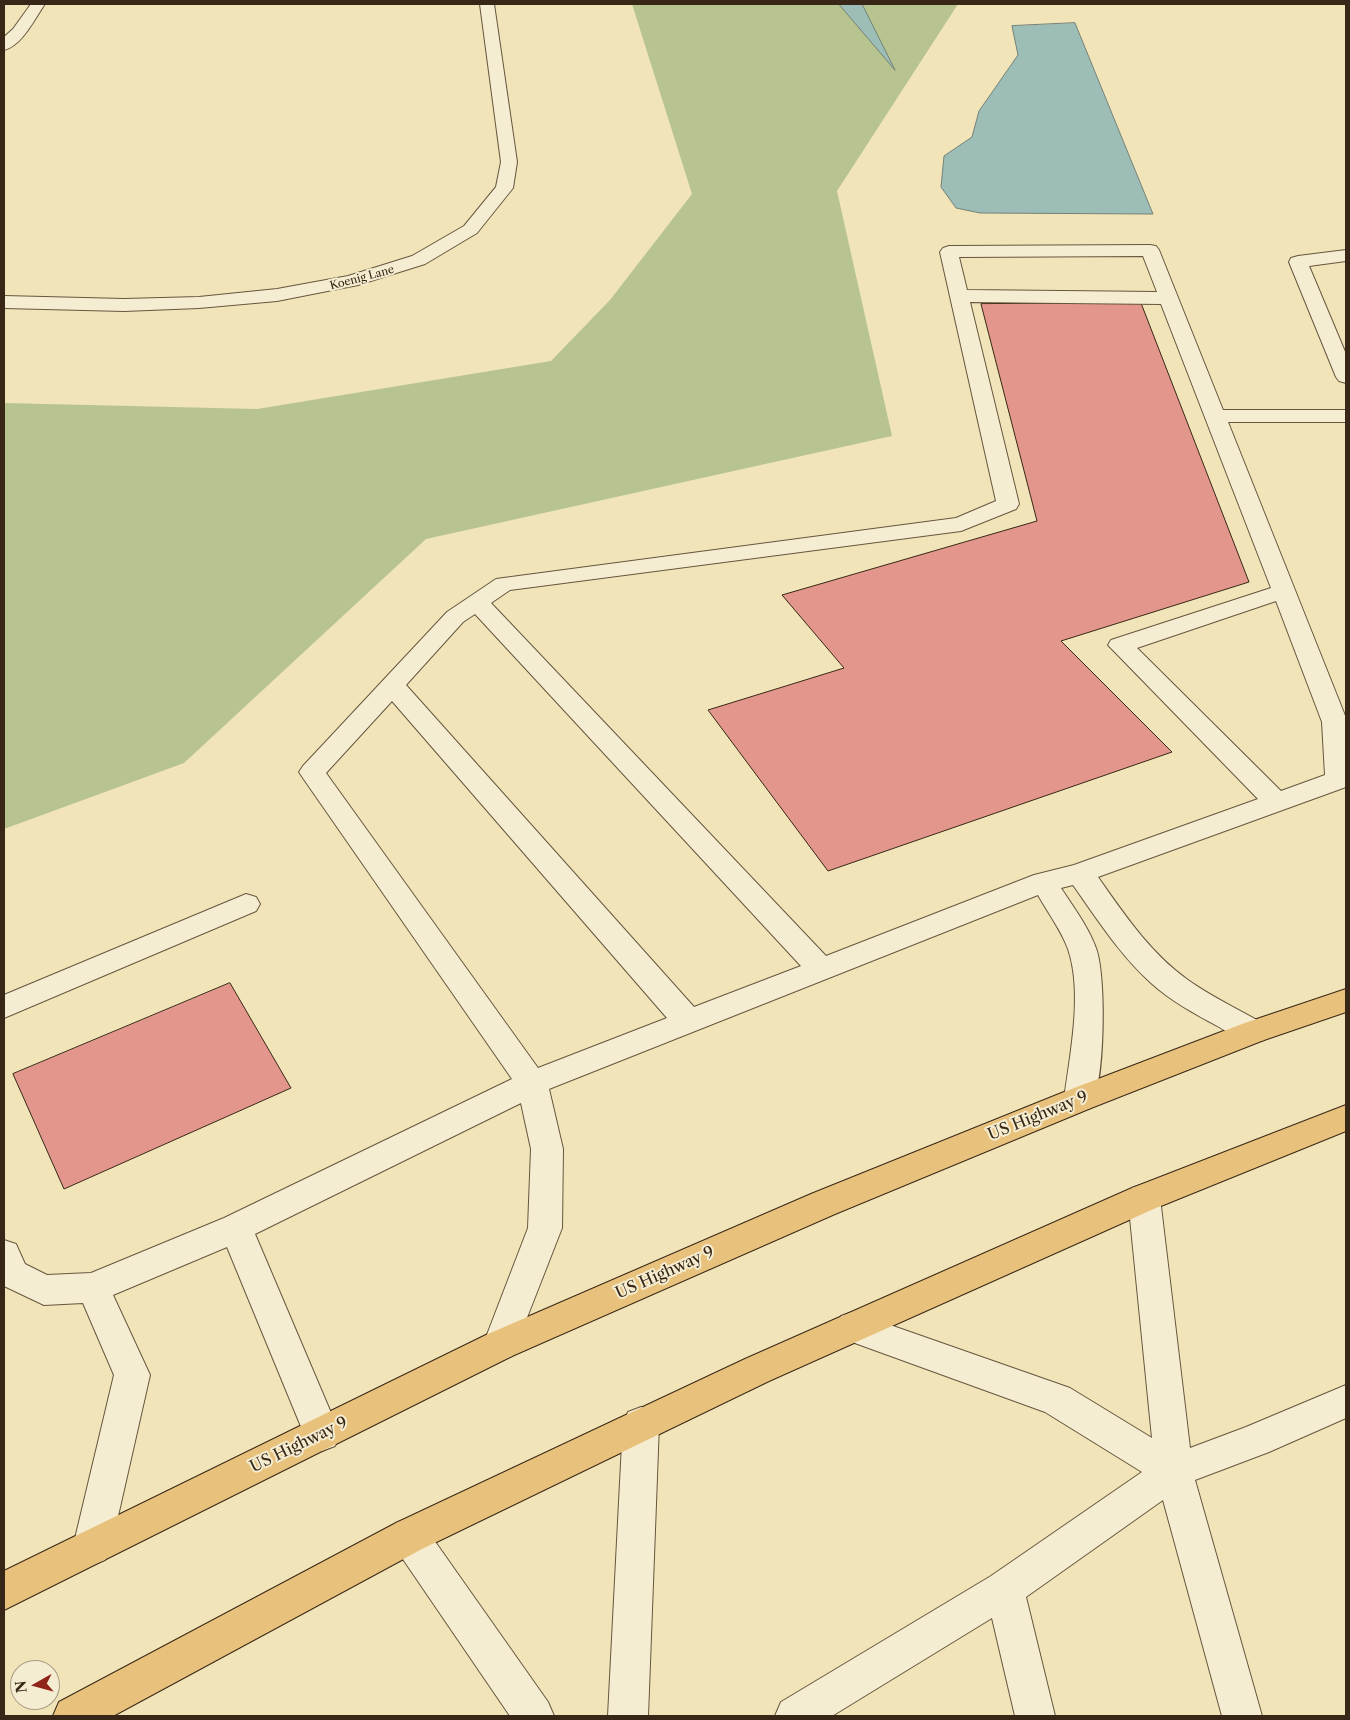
<!DOCTYPE html>
<html>
<head>
<meta charset="utf-8">
<style>
	body { margin:0 }
	#map { position:relative; width:1350px; height:1720px; overflow:hidden; background:#f0e4b8; font-family:"Libre Caslon Text",serif }
	canvas { display:block }
	.frame { position:absolute; inset:0; border:5px solid #382616; pointer-events:none }
	.north { position:absolute; left:10px; top:1660px; width:50px; height:50px; box-sizing:border-box; background:#f5edd1; border:1px solid #a99d86; border-radius:50%; rotate:263deg; font-size:14px; font-weight:700; line-height:20px; text-align:center; color:#382616 }
	.north::after { content:''; display:block; margin:auto; width:18px; height:22px; background:#8f2418; clip-path:polygon(50% 0,100% 100%,50% 72%,0 100%) }
</style>
</head>
<body>
<div id="map">
<canvas width="1350" height="1720"></canvas>
<div class="frame"></div>
<div class="north">N</div>
</div>
<script>
const ctx = document.querySelector('canvas').getContext('2d');
ctx.lineJoin = 'round';
function paint(path, color) { ctx.fillStyle = color; ctx.fill(path, 'evenodd'); }
function stroke(path, color, width, dash) { ctx.strokeStyle = color; ctx.lineWidth = width; ctx.lineCap = dash ? 'butt' : 'round'; ctx.setLineDash(dash || []); ctx.stroke(path); }
function drawText(font, color, halo, rows, align = 'center') {
  ctx.font = font + ' "Libre Caslon Text",serif'; ctx.lineWidth = 4; ctx.setLineDash([]); ctx.textBaseline = 'middle'; ctx.strokeStyle = halo; ctx.fillStyle = color; for (const [text, x, y, turn = 0] of rows) {
    ctx.save(); ctx.translate(x, y); ctx.rotate((+turn || 0) * Math.PI / 180); ctx.textAlign = isNaN(turn) ? turn : align; if (halo) ctx.strokeText(text, 0, 0); ctx.fillText(text, 0, 0); ctx.restore();
  }
}
paint(new Path2D(`
	M632,4h326l-121,187 55,245 -466,103 -242,224 -180,66v-426l253,6 294,-48 59,-61 82,-106z`), '#b8c490');
const water = new Path2D(`
	M839,4h23l33,66z
	M1075,23l78,191 -173,-1 -24,-5 -15,-21 3,-31 28,-19 7,-26 39,-56 -6,-29z`);
paint(water, '#9dbdb7');
stroke(water, '#758177', 1);
const building = new Path2D(`
	M1141,303l108,279 -188,59 111,111 -344,119 -120,-161 136,-42 -62,-73 255,-74 -56,-217z
	M230,983l61,105 -227,101 -51,-115z`);
paint(building, '#e3978c');
stroke(building, '#382616', 1);
const lane = new Path2D(`
	M1150,245l6,1 3,4 64,160h123v12h-118l118,296v69l-248,90c26,37 52,76 90,103 24,17 50,29 76,44l4,8 -4,8c-20,6 -29,-4 -45,-13 -24,-13 -48,-26 -68,-44 -31,-28 -54,-64 -78,-98l-12,3c13,20 29,41 36,63 9,30 8,130 -6,157l-11,3 -11,-3 -5,-9c6,-45 19,-106 4,-150 -7,-19 -20,-36 -30,-54l-489,194 14,60 -1,79 -50,128 -12,5 -12,-5 -5,-11 45,-117 3,-79 -10,-46 -266,131 85,200 -5,12 -13,5 -13,-5 -82,-199 -114,48 37,80 -39,172 -6,13 -13,5 -13,-5 -6,-13 41,-172 -31,-72 -39,2 -40,-19v-46l12,4 9,20 22,11 44,-2 133,-55 288,-139 -209,-301 -4,-6 4,-6 144,-154 49,-33 460,-61 40,-17 -56,-249 3,-4 6,-2zM1143,256l14,36 -190,-2 -8,-33zM970,302l191,2 110,284 -160,52 -3,5 150,154 -184,66 -40,10 -208,81 -335,-353 19,-13 451,-59 55,-22 3,-5zM1276,601l46,121 3,53 -44,16 -144,-143zM475,614l326,352 -107,41 -288,-322 57,-63zM392,701l275,317 -129,50 -212,-295z
	M1346,250v11l-37,5 37,88v29l-7,-2 -3,-4 -47,-115 2,-4 7,-2z
	M246,894l10,3 4,7 -4,7 -252,107v-23z
	M1144,1184l12,4 4,10 30,250 56,-21 100,-42v33l-77,34 -74,28 67,236h-40l-59,-216 -137,97 29,119h-40l-23,-98 -160,98h-57l6,-14 210,-126 151,-104 -97,-60 -204,-74 -5,-11 5,-11 12,-4 217,76 82,50 -24,-240 4,-10z
	M641,1407l13,5 5,12 -11,292h-40l15,-292 5,-12z
	M409,1518l13,5 126,179 6,14h-44l-114,-167 -6,-13 6,-13z`);
const street = new Path2D(`
	M31,4h14c-10,14 -23,42 -41,46v-13l9,-8z
	M480,4h14l23,158 -4,26 -36,45 -52,31 -67,21 -81,16 -78,7 -75,3 -120,-3v-12l120,3 75,-2 78,-8 71,-13 64,-20 52,-30 32,-39 5,-25z`);
const highway = new Path2D(`
	M1346,989v23l-82,28 -173,68 -256,106 -323,142 -508,254v-39l484,-237 323,-140 258,-104 173,-66z
	M1346,1105v26l-190,77 -387,173 -347,168 -309,167h-60l6,-14 337,-179 349,-164 387,-171z`);
stroke(lane, '#66563e', 2);
stroke(street, '#66563e', 2);
stroke(highway, '#382616', 2);
paint(lane, '#f5edd1');
paint(street, '#f5edd1');
paint(highway, '#e8c27c');
drawText('11px', '#382616', '#f5edd1', [
	["Koenig Lane",362,278,-15]
]);
drawText('16px', '#382616', '#f5edd1', [
	["US Highway 9",1038,1116,-22],
	["US Highway 9",665,1273,-24],
	["US Highway 9",299,1445,-26]
]);
</script>
</body>
</html>
